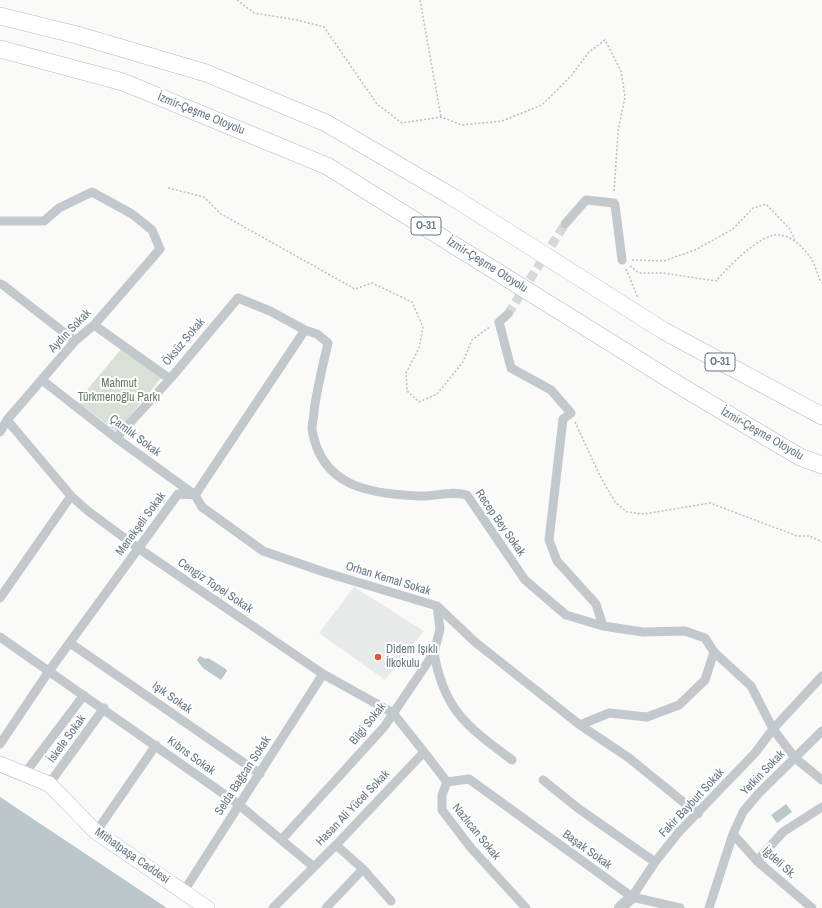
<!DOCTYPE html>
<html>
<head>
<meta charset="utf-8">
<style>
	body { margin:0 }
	canvas { display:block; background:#fafaf8 }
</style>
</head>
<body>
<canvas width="822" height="908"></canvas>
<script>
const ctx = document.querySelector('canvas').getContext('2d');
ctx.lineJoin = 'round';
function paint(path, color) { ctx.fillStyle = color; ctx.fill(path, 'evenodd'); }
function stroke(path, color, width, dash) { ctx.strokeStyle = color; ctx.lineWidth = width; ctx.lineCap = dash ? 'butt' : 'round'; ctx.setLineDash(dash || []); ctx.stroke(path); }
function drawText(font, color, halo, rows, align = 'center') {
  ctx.font = font + ' "Archivo Narrow",sans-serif'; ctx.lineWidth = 4; ctx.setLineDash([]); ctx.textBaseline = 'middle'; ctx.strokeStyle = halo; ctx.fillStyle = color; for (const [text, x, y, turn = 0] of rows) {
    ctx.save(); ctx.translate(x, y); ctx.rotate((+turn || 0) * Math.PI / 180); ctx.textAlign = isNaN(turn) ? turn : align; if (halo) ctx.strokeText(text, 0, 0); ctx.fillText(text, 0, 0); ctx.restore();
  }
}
paint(new Path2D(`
	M354,587l70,44 -39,49 -66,-47z`), '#e8e9e9');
paint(new Path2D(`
	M122,348l40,29 -45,55 -40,-30z`), '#dadfd7');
paint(new Path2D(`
	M200,656l6,3 2,-1 18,11 1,2 -6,9 -18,-12 -6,-8z
	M0,797l167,111h-167z
	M786,804l6,8 -15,11 -6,-8z`), '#bbc7cb');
stroke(new Path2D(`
	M508,314l57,-90`), '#d5d9db', 9, [9, 4.5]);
const primary = new Path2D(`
	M0,764l49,20 47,48 111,76`);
const motorway = new Path2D(`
	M0,16l77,19 129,38 120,50 125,73 213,135 158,85
	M0,49l123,33 204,84 350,218 123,73 22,8`);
stroke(primary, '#b5babe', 16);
stroke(motorway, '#b4b9bd', 18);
stroke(new Path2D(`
	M237,0l17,13 43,7 27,7 53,77 25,19 39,-6 21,8 40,-4 40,-16 29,-29 18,-24 16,-12 16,31 4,26 -7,35 -4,61
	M420,0l21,117
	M168,188l36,9 17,17 134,75 17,-6 40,19 11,25 -4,21 -13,25 1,18 12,11 18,-8 26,-32 9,-22 19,-14
	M632,260l32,1 33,-12 36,-20 20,-21 13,-4 23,24 6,12
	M630,266l9,7h24l53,8c11,-13 46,-49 63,-46 14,1 24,13 32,23 5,8 6,18 11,25
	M626,269l12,29
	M575,422l25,54 15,26 12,10 17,2 66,-11 87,33h13l12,6`), '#bbbfc2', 1.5, [2, 2]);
stroke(new Path2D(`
	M0,221h44l15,-13 33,-16 40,22 20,16 8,19 -66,76 -19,16 -68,79 -7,12
	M565,224l21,-24 28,3 1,2 7,55
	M0,284l3,1 72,56
	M508,314l-9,8 12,46 40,22 20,23 -8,6 -14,121 8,21 39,43 7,22
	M94,325l76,54
	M42,380l74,58 79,57 7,12 61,44 64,22 110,33 38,36 105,83 29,-12 38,4 32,-12 26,-25 9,-28
	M7,420l64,76 17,15 50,37 185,126 70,39 31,39
	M116,438l54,-59 68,-81 32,13 35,19 12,4 11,9c-5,22 -11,45 -14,68 0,6 -2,13 -2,18 9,58 58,65 107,67 16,1 31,-6 48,-1l58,85 41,35 37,11 40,6 42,-1 20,7 9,14 37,34 22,43 22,29 27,22
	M0,598l71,-102
	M0,637l238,167 76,63
	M70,643l190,131
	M434,653c10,58 34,74 78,107
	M580,725l49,33 69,56
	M0,744l49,-73 129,-177 17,1 110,-165
	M25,773l59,-78
	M543,780l36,29 76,53
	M49,784l55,-76
	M96,832l60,-87
	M733,834l24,27 55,47
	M282,839l102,-112 50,-74 6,-24 -3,-23
	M336,845l27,24 28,32
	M757,861l26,-29 39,-25
	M184,891l139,-217
	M632,897l23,-35 24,-30 76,-79 18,-24 49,-53
	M273,908l63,-63 88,-93 23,30
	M326,908l37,-39
	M526,908l-55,-60 -29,-38v-15l5,-13 22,-3 163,118 48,11
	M709,908l24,-74 10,-22 15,-18 64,-63`), '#c3c8cc', 9);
stroke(new Path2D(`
	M620,908l12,-11`), '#c3c8cc', 12);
stroke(primary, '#fff', 15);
stroke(motorway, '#fff', 17);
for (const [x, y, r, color] of [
	[378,657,4,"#e4572e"]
]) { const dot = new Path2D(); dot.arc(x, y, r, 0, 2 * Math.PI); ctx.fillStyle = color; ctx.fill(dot); stroke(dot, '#fff', 1.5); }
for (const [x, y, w] of [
	[426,226,30],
	[720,362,30]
]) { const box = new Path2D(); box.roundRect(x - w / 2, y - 9, w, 18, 3); ctx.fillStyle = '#fff'; ctx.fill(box); stroke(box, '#657683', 1); }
drawText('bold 11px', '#657683', null, [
	["O-31",426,226],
	["O-31",720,362]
]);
drawText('12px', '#657683', '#fff', [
	["İzmir-Çeşme Otoyolu",201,114,22],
	["İzmir-Çeşme Otoyolu",487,265,32],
	["Aydın Sokak",70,331,-46],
	["Öksüz Sokak",184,342,-50],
	["İzmir-Çeşme Otoyolu",762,434,30],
	["Çamlık Sokak",135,436,37],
	["Recep Bey Sokak",500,523,55],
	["Menekşeli Sokak",141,524,-54],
	["Orhan Kemal Sokak",388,579,17],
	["Cengiz Topel Sokak",215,586,34],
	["Işık Sokak",172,698,35],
	["Bilgi Sokak",368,724,-51],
	["İskele Sokak",67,739,-54],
	["Kıbrıs Sokak",191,756,36],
	["Yetkin Sokak",763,773,-46],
	["Selda Bağcan Sokak",243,776,-57],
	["Fakir Bayburt Sokak",692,803,-47],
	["Hasan Ali Yücel Sokak",353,808,-46],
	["Nazlıcan Sokak",476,832,51],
	["Başak Sokak",587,850,36],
	["Mithatpaşa Caddesi",132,856,35],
	["İğdeli Sk.",779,863,42]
]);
drawText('12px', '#687a64', '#fff', [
	["Mahmut",119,384],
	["Türkmenoğlu Parkı",119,398]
]);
drawText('12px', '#657683', '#fff', [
	["Didem Işıklı",386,650],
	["İlkokulu",386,664]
], 'left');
</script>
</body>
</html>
